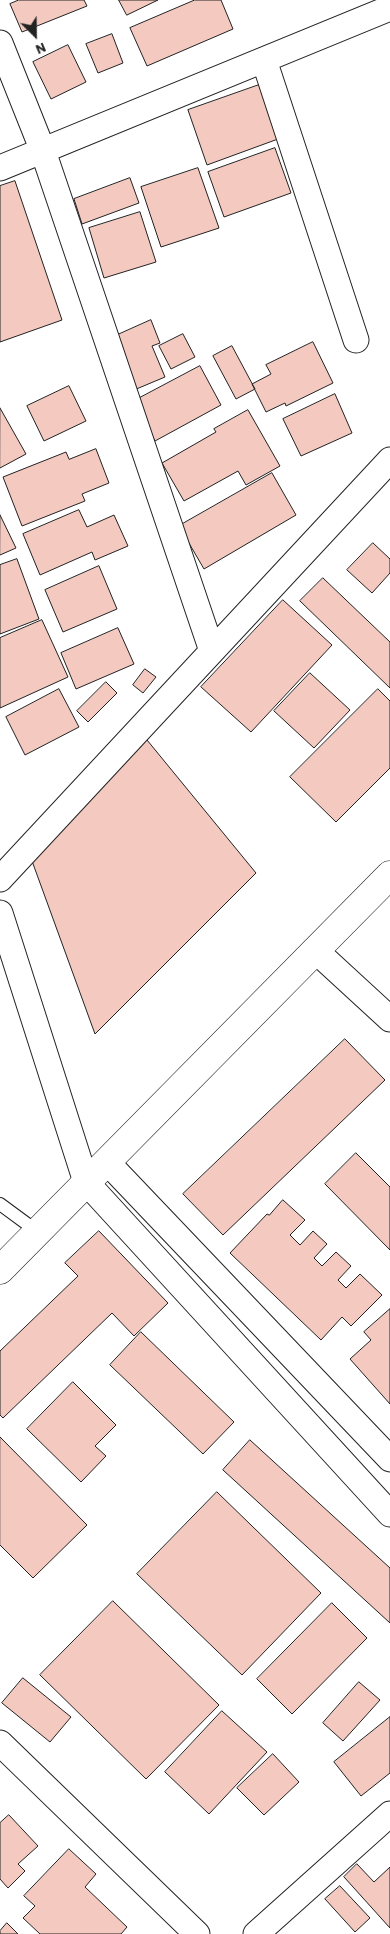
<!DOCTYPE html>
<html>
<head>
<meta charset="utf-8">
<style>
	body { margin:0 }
	#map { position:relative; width:390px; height:1934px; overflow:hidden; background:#fff; font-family:Barlow,sans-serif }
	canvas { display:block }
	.north { position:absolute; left:10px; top:10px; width:50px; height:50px; -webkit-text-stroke:4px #fff; paint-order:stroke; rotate:157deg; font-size:14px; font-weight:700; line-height:20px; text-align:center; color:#222 }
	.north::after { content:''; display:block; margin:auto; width:18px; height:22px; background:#222; clip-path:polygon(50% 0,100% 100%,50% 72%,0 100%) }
</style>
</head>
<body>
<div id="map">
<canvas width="390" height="1934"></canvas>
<div class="north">N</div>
</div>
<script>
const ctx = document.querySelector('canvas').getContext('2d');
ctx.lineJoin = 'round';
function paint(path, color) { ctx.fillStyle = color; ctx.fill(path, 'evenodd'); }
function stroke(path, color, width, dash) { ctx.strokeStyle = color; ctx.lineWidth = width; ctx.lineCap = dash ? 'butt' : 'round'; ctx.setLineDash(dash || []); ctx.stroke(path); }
const building = new Path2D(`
	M19,0h65l3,6 -65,26 -12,-28z
	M119,0h39l-31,15z
	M195,0h26l12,29 -86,37 -17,-38z
	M112,34l11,29 -25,10 -12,-29z
	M68,45l18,37 -35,17 -18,-37z
	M259,85l19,54 -71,26 -19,-55z
	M275,148l16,45 -67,24 -16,-45z
	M198,168l21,60 -58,19 -20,-60z
	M130,178l9,25 -57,21 -8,-25z
	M15,181l47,139 -62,22v-156z
	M140,212l16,50 -52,16 -15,-50z
	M151,320l9,23 -8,3 13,31 -31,13 -21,-53z
	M183,334l12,23 -24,12 -12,-23z
	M313,342l20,41 -47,23 -1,-3 -19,9 -14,-28 19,-10 -5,-9z
	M232,346l23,43 -19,10 -23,-43z
	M200,366l21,39 -66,36 -21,-40z
	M69,386l17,35 -42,20 -17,-35z
	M335,394l17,39 -51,23 -18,-37z
	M0,408l26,46 -26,14z
	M248,410l32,56 -34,19 -8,-14 -54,30 -22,-38 54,-31 -2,-3z
	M96,449l13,34 -27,11 3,7 -63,25 -19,-49 63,-25 3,7z
	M272,473l24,42 -92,54 -25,-43z
	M79,510l8,17 27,-12 14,31 -33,14 -3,-8 -52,23 -17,-41z
	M0,515l16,33 -16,7z
	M373,543l17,16v14l-18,20 -25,-23z
	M17,559l22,60 -39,15v-69z
	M99,566l18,43 -54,23 -18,-42z
	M323,578l67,64v46l-90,-87z
	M283,600l49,45 -81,87 -50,-45z
	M42,620l26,57 -68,31v-70z
	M118,628l16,36 -58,25 -15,-36z
	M145,669l11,8 -13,16 -10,-8z
	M310,673l40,37 -36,38 -40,-37z
	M106,682l11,11 -29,29 -11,-11z
	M59,689l20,38 -54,28 -19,-38z
	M378,689l12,12v67l-54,54 -46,-45z
	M147,740l109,133 -161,161 -63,-173z
	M345,1039l40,41 -162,155 -40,-41z
	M356,1153l34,34v63l-65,-66z
	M283,1200l22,20 -15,15 10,10 13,-14 14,13 -13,14 8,8 14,-14 15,14 -13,14 8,8 14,-14 22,21 -31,31 -9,-9 -21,23 -91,-87 37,-39 2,1z
	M99,1231l69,72 -34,33 -22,-23 -109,105 -3,-3v-64l78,-75 -13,-13z
	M390,1309v95l-40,-45 21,-19 -7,-8z
	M141,1332l93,90 -31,32 -93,-89z
	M73,1382l43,43 -21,21 11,10 -25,26 -54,-53z
	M0,1437l87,88 -54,53 -33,-33z
	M250,1440l140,128v55l-167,-153z
	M217,1492l104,101 -79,82 -105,-101z
	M113,1601l106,104 -73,74 -106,-104z
	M332,1603l35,35 -75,76 -35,-35z
	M23,1678l48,39 -21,25 -48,-39z
	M359,1682l21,18 -37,41 -20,-18z
	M222,1711l45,41 -58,62 -44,-42z
	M390,1717v56l-29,23 -27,-34z
	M273,1754l26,28 -35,33 -27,-27z
	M9,1815l29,31 -20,18 7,7 -17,17 -8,-9v-56z
	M69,1849l27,25 -11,13 42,40 -6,7h-81l-17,-16 12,-12 -11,-10z
	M357,1864l17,18 16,-15v61l-46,-51z
	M340,1886l30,32 -15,14 -30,-33z
	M7,1923l11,11h-18v-3z`);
paint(building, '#f3c9c0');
stroke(building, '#222', 1);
const lane = new Path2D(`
	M0,1204l38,28`);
const street = new Path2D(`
	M0,43l43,108 169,500
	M264,60l92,280
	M0,168l390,-160
	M0,879l390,-419
	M0,913l86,269 304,332
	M316,951l74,68
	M107,1162l283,297
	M0,1743l197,191
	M256,1934l134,-120`);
const highway = new Path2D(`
	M0,1270l390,-395`);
stroke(lane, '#222', 14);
stroke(street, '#222', 27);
stroke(highway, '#222', 29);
stroke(lane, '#fff', 12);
stroke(street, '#fff', 25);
stroke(highway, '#fff', 28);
</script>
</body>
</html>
